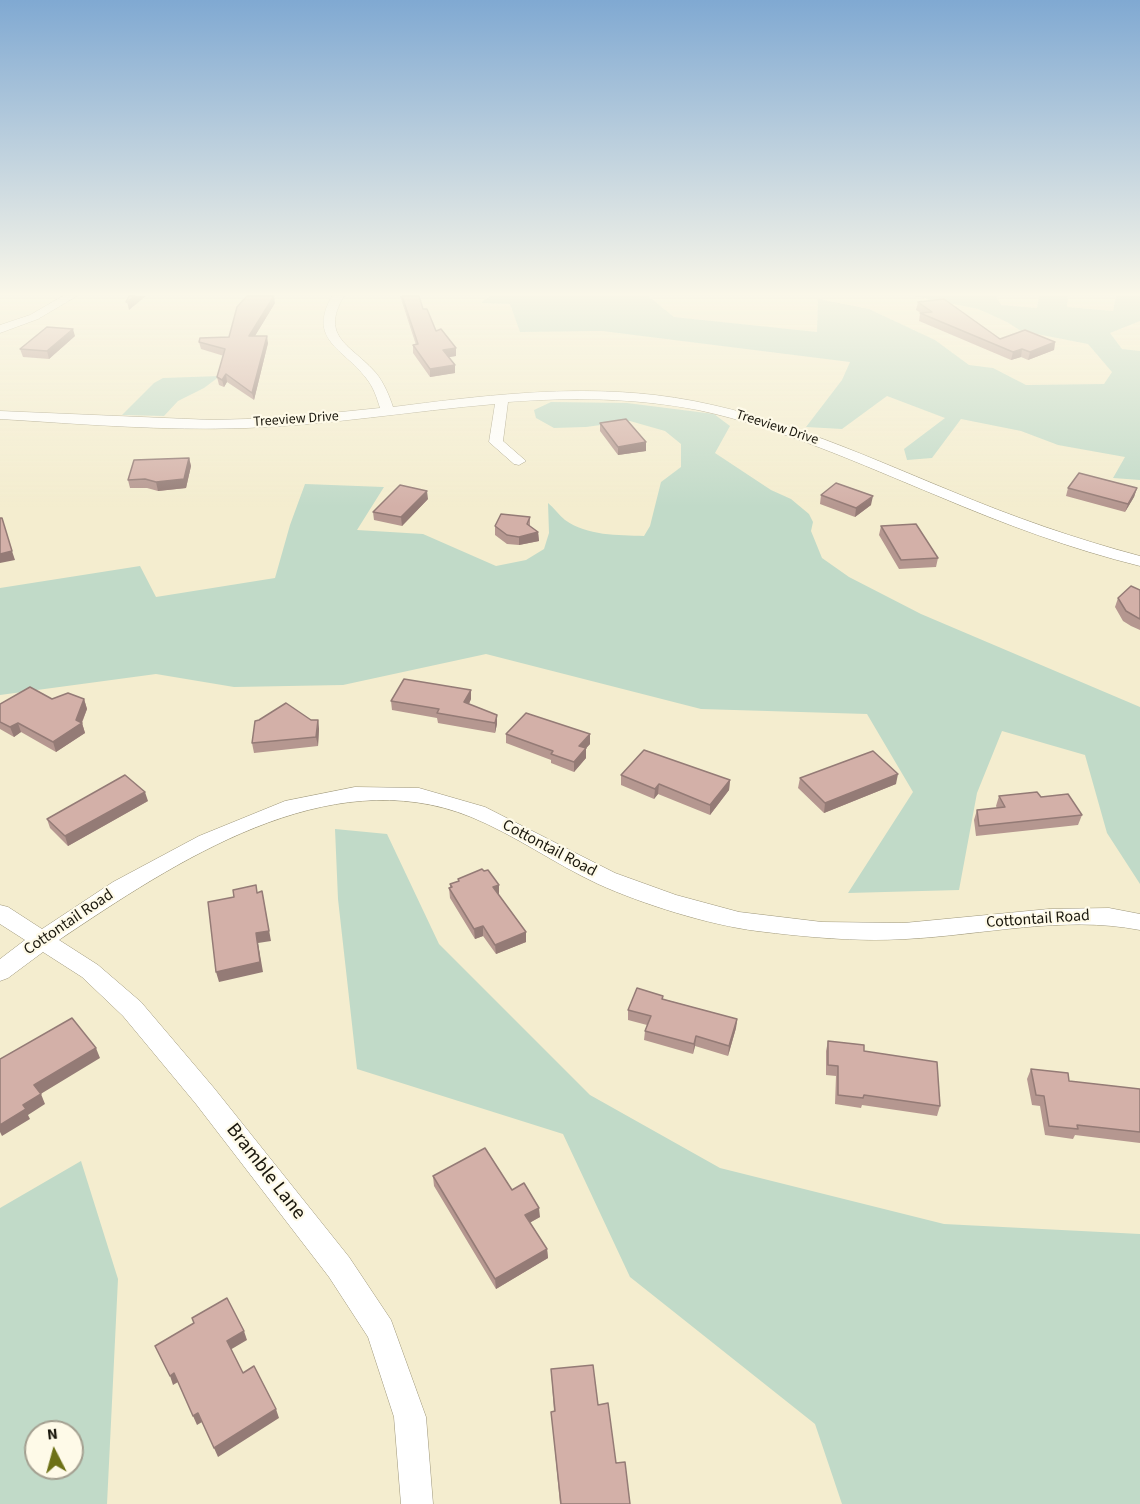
<!DOCTYPE html>
<html>
<head>
<meta charset="utf-8">
<style>
	body { margin:0 }
	#map { position:relative; width:1140px; height:1504px; overflow:hidden; background:#f4edcf; font-family:"Source Sans 3",sans-serif }
	canvas { display:block }
	.north { position:absolute; left:24px; top:1420px; width:60px; height:60px; box-sizing:border-box; background:#fefae8; border:2px solid #a39f90; border-radius:50%; rotate:354deg; font-size:16px; font-weight:700; line-height:24px; text-align:center; color:#1a170d }
	.north::after { content:''; display:block; margin:auto; width:21px; height:27px; background:#6d7116; clip-path:polygon(50% 0,100% 100%,50% 72%,0 100%) }
</style>
</head>
<body>
<div id="map">
<canvas width="1140" height="1504"></canvas>
<div class="north">N</div>
</div>
<script>
const ctx = document.querySelector('canvas').getContext('2d');
ctx.lineJoin = 'round';
function paint(path, color) { ctx.fillStyle = color; ctx.fill(path, 'evenodd'); }
function stroke(path, color, width, dash) { ctx.strokeStyle = color; ctx.lineWidth = width; ctx.lineCap = dash ? 'butt' : 'round'; ctx.setLineDash(dash || []); ctx.stroke(path); }
function drawText(font, color, halo, rows, align = 'center') {
  ctx.font = font + ' "Source Sans 3",sans-serif'; ctx.lineWidth = 4.5; ctx.setLineDash([]); ctx.textBaseline = 'middle'; ctx.strokeStyle = halo; ctx.fillStyle = color; for (const [text, x, y, turn = 0] of rows) {
    ctx.save(); ctx.translate(x, y); ctx.rotate((+turn || 0) * Math.PI / 180); ctx.textAlign = isNaN(turn) ? turn : align; if (halo) ctx.strokeText(text, 0, 0); ctx.fillText(text, 0, 0); ctx.restore();
  }
}
paint(new Path2D(`
	M490,296h158l26,21 143,15 1,-33 51,10 66,31 34,25 24,3 33,17 78,-1 8,-12 -24,-28 -67,-13 -14,-9 -29,-13 -64,-13h82l5,9 36,3 2,-12h29l-1,11 46,4 3,-15h24v25l-30,12 12,16 18,2v129l-27,-2 12,-21 -67,-12 -37,-14 -60,-12 -29,39 -25,2 -3,-11 41,-31 -58,-22 -45,33 -36,-2 36,-47 8,-18 -248,-31 -82,1 -10,-28 -29,-1z
	M220,376l-16,12 -26,13 -14,15 -42,-1 32,-32 9,-5z
	M551,402l76,1 87,11 16,12 -15,27 56,37 20,9 18,15 4,8 -2,9 11,27 27,19 72,37 219,93v177l-33,-51 -22,-78 -83,-24 -25,62 -18,97 -111,3 65,-101 -46,-78 -166,-5 -215,-55 -143,31 -109,2 -78,-13 -156,21v-107l140,-22 16,31 119,-19 15,-53 15,-41 79,3 -27,43 66,4 73,32 30,-6 18,-11 5,-16 -1,-30c6,5 11,12 17,17 22,16 53,15 79,16l6,-10 11,-44 20,-15v-23l-16,-13 -35,-10 -44,6 -32,1 -18,-10 -2,-8z
	M335,829l52,5 52,110 151,151 130,73 224,56 196,10v270h-298l-27,-80 -185,-147 -67,-143 -206,-65 -19,-170z
	M81,1161l37,118 -11,225h-107v-296zM36,1432h36v36h-36z`), '#c1dac8');
const minor = new Path2D(`
	M63,296h14l-39,23 -38,14v-8l30,-10z
	M332,296h12c-25,42 8,49 32,77 8,10 13,22 17,34 86,-11 175,-22 262,-12 104,12 201,57 296,96 62,26 125,48 189,65v10c-69,-17 -136,-42 -202,-70 -78,-32 -156,-68 -240,-86 -62,-12 -126,-13 -190,-8l-5,39 23,20 -7,4 -5,-1 -25,-22 6,-38c-84,7 -165,21 -249,24 -82,3 -164,-4 -246,-9v-8l212,9 70,-2 98,-10c-3,-10 -7,-22 -14,-30 -23,-30 -59,-38 -34,-82z
	M355,787l64,1 66,19 130,66 61,22 63,17 83,10 82,1 145,-14 60,-1 31,6v16c-77,-15 -156,5 -234,9 -50,3 -100,-2 -149,-8 -48,-6 -115,-27 -159,-47 -43,-20 -83,-49 -127,-67 -143,-58 -297,46 -412,123l39,25 43,37 73,86 135,169 42,63 35,97 7,87h-32l-7,-87 -26,-80 -39,-60 -133,-173 -73,-88 -41,-39 -39,-25 -35,26 -8,3v-22l25,-19 -25,-16v-19l8,2 34,22 71,-47 86,-46 86,-35z`);
stroke(minor, '#9d967a', 1);
paint(minor, '#fff');
paint(new Path2D(`
	M400,296h19l4,13 13,22 20,17v8l-8,1 7,16 -25,4 -17,-24v-8h3z
	M918,302l82,37 55,3 -1,8 -26,10 -7,-3 -10,3 -92,-39 1,-8h1l-5,-3z
	M275,303l-20,33 13,7 -14,57 -27,-18 -3,5 -5,-2 -2,-8 7,-21 -23,-7 -2,-7 30,-5z
	M75,336l-26,23 -26,-2 -3,-8z
	M600,423l46,19v9l-28,4 -18,-24z
	M189,458l2,8 -5,22 -28,3 -11,-3h-17l-2,-8z
	M1068,488h69l-3,9 -9,15 -59,-16z
	M821,495l50,10 -16,12 -35,-13z
	M428,499l-26,27 -28,-6 -1,-8z
	M530,517v9l8,6 1,9 -20,4 -12,-1 -12,-9v-9z
	M881,526l57,32 -2,9 -37,2 -20,-34z
	M1140,590v40l-9,-4 -8,-5 -8,-14 3,-9z
	M471,690v9l-2,5 28,20 -2,9 -57,-10 -1,-5 -45,-8 -1,-9z
	M84,699l3,10 -5,14 3,10 -29,19 -35,-20 -7,5 -14,-8v-25z
	M311,720h7l1,9 -1,17 -64,7 -2,-10z
	M506,734l84,10 -4,4v10l-12,14 -23,-9v-3l-45,-17z
	M621,775l109,5 -1,10 -19,25 -52,-21 -4,5 -33,-14z
	M800,778l96,6 -72,29 -26,-25z
	M999,796l42,1 41,18 -4,10 -102,11 -2,-16 3,-10 20,-2 -1,-2z
	M148,801l-80,45 -18,-18 -3,-9z
	M458,879l41,16 27,37v10l-30,12 -13,-18 -8,3 -25,-41 -1,-10h1v-4l8,-2z
	M663,996v3l74,20 -1,9 -8,28 -33,-10 -2,8 -49,-14 1,-9 2,-6 -19,-5v-10z
	M828,1041l36,10 76,55 -3,10 -75,-11 -1,3 -26,-4 1,-28 -10,-1v-24z
	M1031,1069l38,12 71,8v54l-65,-8 -2,4 -28,-4 -5,-29 -8,-1 -5,-26z
	M433,1176l79,14 28,27 -10,5 17,27 1,9 -52,31 -62,-103z
	M551,1369l47,36 18,58 14,41h-70l-8,-84 -1,-8 3,-1z`), '#b59790');
paint(new Path2D(`
	M135,296h11l-17,14 -2,-8z
	M274,296l1,7 -25,41 -1,-8z
	M73,329l2,7 -26,23 -2,-8z
	M267,336l1,7 -14,57 -2,-7z
	M1055,342l-1,8 -26,10 2,-8z
	M456,348v8l-12,2 -1,-8z
	M1022,349l-1,8 -10,3 2,-8z
	M455,365v8l-25,4v-8z
	M226,374l1,8 -3,5 -2,-7z
	M646,442v9l-28,4v-8z
	M189,458l2,8 -5,22 -28,3 -2,-9z
	M1137,488l-3,9 -9,15 3,-8z
	M427,491l1,8 -26,27 -1,-9z
	M873,496l-2,9 -16,12 1,-9z
	M538,532l1,9 -20,4v-8z
	M12,551l3,9 -15,3v-9z
	M471,690v9l-6,13 -1,-10z
	M84,699l3,10 -6,15 1,-1 3,10 -29,19 -3,-10 23,-22z
	M497,715v9l-2,9v-10z
	M318,720l1,9 -1,17 -2,-9z
	M18,723l3,9 -7,5 -4,-10z
	M590,734v10l-11,12v-10z
	M586,748v10l-12,14v-10z
	M898,774l-2,10 -72,29 1,-10z
	M730,780l-1,10 -19,25v-10z
	M659,784l-1,10 -4,5 1,-10z
	M145,792l3,9 -80,45 -3,-10z
	M499,885v10l-6,-8z
	M262,891l9,50 -13,2 5,29 -44,10 -3,-10 40,-39z
	M483,926v10l-8,3 -1,-10z
	M526,932v10l-30,12 -1,-9z
	M737,1019l-1,9 -8,28 1,-10z
	M696,1036l-1,10 -2,8 1,-10z
	M96,1048l4,10 -61,37 -5,-10z
	M41,1094l4,10 -17,11 2,4 -28,17 -2,-4v-7l23,-20z
	M539,1208l1,9 -14,8 -1,-10z
	M547,1249l1,9 -52,31 -1,-10z
	M244,1331l3,9 -17,10 -3,-9z
	M174,1373l4,9 -5,3 -3,-9z
	M276,1409l3,9 -61,39 -4,-9z
	M198,1413l4,9 -5,3 -4,-9z`), '#947b76');
const building = new Path2D(`
	M129,296h6l-8,6h-1z
	M247,296h27l-25,40h18l-15,57 -26,-19 -4,6 -5,-3 8,-28 -26,-7 1,-4 29,-1 8,-30z
	M402,296h17l4,13h4l9,22 5,-2 15,19 -13,2 12,15 -25,4 -17,-24 5,-1z
	M944,299l56,40 25,-9 30,12 -25,10 -8,-3 -9,3 -93,-39 12,-1 -14,-10z
	M47,327l26,2 -26,22 -27,-2z
	M626,419l20,23 -28,5 -18,-24z
	M189,458l-5,21 -28,3 -11,-3 -17,1 6,-20z
	M1079,473l58,15 -9,16 -60,-16z
	M836,483l37,13 -17,12 -35,-13z
	M400,485l27,6 -26,26 -28,-5z
	M501,514l29,3 -3,7 11,8 -19,5 -12,-2 -12,-9z
	M0,518h2l10,33 -12,3z
	M916,524l22,34 -37,2 -20,-34z
	M1131,586l9,4v29l-14,-8 -8,-13z
	M404,679l67,11 -7,12 33,13 -2,8 -58,-10 2,-4 -48,-8z
	M30,687l22,12 16,-6 16,6 -8,21 6,3 -29,19 -35,-19 -8,4 -10,-5v-18z
	M286,703l25,17h7l-2,17 -64,6 3,-22 4,-1z
	M526,713l64,21 -11,12 7,2 -12,14 -23,-8 2,-3 -47,-17z
	M644,750l86,30 -20,25 -51,-21 -4,5 -34,-14z
	M873,751l25,23 -73,29 -25,-25z
	M125,775l20,17 -80,44 -18,-17z
	M1037,792l4,5 27,-3 14,21 -103,11 -2,-16 28,-3 -6,-11z
	M482,869l2,2 4,-1 11,15 -6,2 33,45 -31,13 -12,-19 -9,3 -25,-41 3,-1 -2,-3 9,-3 -1,-2z
	M256,885l1,8 5,-2 7,40 -13,2 4,29 -44,10 -8,-70 26,-5 -1,-7z
	M637,988l26,8 -1,3 75,20 -8,27 -33,-10 -2,8 -49,-13 6,-15 -23,-6z
	M72,1018l24,30 -62,37 7,9 -18,11 3,4 -26,16v-66z
	M828,1041l36,4v6l73,11 3,44 -76,-11 -1,3 -25,-3v-29l-10,-1z
	M1031,1069l37,4 1,8 71,8v43l-63,-7 1,4 -29,-3 -5,-30 -8,-1z
	M485,1148l27,42 12,-7 15,25 -14,7 22,34 -52,30 -62,-103z
	M227,1298l17,33 -17,10 16,32 11,-7 22,43 -62,39 -16,-35 -5,3 -19,-43 -4,3 -15,-30 39,-23 -2,-5z
	M593,1365l5,40 10,-2 8,60 9,-1 5,42h-69l-10,-92 4,-1 -4,-42z`);
paint(building, '#d3b0a8');
stroke(building, '#947b76', 1.5);
const sky = ctx.createLinearGradient(0, 0, 0, 507);
sky.addColorStop(0, '#80a9d2');
sky.addColorStop(0.58, '#faf7e9');
sky.addColorStop(1, '#faf7e900');
ctx.fillStyle = sky;
ctx.fillRect(0, 0, 1140, 507);
drawText('14px', '#1a170d', '#fefae8', [
	["Treeview Drive",296,420,-4],
	["Treeview Drive",777,428,18]
]);
drawText('16px', '#1a170d', '#fefae8', [
	["Cottontail Road",549,849,28],
	["Cottontail Road",1038,920,-4],
	["Cottontail Road",69,923,-34]
]);
drawText('20px', '#1a170d', '#fefae8', [
	["Bramble Lane",265,1172,52]
]);
</script>
</body>
</html>
